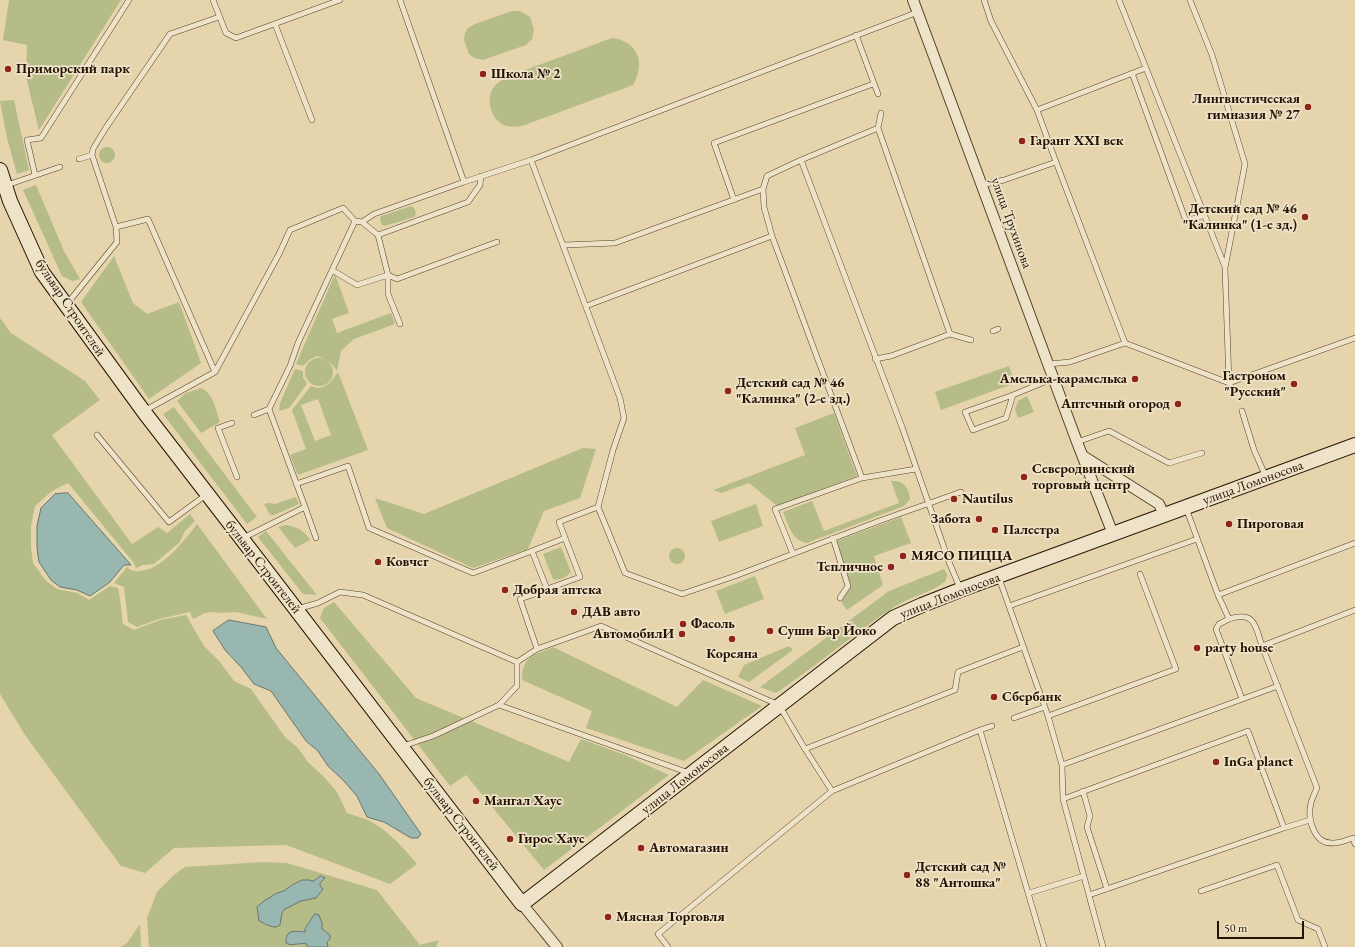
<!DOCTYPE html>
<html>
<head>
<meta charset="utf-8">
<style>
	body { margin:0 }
	#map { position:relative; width:1355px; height:947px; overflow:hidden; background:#e5d4ac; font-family:"EB Garamond",serif }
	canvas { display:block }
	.scale { position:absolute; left:1217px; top:921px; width:87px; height:18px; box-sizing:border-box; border:2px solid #251200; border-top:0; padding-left:5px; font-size:12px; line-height:14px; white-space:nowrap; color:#251200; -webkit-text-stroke:3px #eee3c9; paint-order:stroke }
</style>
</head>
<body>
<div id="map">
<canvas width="1355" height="947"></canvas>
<div class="scale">50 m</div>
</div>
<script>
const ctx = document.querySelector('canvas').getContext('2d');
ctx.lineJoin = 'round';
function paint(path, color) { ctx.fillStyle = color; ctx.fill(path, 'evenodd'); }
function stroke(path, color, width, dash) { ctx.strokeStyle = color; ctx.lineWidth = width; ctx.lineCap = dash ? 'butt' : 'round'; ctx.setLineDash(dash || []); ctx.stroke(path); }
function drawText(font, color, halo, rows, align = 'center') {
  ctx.font = font + ' "EB Garamond",serif'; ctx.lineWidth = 3.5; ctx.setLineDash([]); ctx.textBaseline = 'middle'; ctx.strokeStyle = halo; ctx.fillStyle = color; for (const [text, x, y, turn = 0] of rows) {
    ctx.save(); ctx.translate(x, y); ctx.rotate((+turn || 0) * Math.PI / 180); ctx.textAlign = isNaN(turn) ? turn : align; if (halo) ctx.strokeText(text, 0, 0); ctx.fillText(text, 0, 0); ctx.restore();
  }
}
paint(new Path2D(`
	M9,0h112l-82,130 -13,-53 1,-32 -24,-5z
	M512,11h8l10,6 4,12 -2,10 -6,6 -43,15 -9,-2 -5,-4 -5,-14 1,-7 3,-5 7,-4z
	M612,38c26,3 34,25 21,47l-111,41c-6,1 -13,1 -18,-1 -12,-5 -18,-24 -12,-35 3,-6 9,-9 14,-13z
	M14,100l15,70 -12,4 -10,-36 -7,-37z
	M99 155a8 8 0 1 1 16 0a8 8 0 1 1-16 0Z
	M36,185l28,66 16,28 -8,2 -10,-5 -39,-86z
	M411,206l3,2 2,5 -2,4 -29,9 -3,-1 -2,-6 1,-3z
	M114,256l19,47 14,11 32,-12 22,61 -52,36 -68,-97z
	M335,274l14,39 -17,6 5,14 54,-20 4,11 -41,15 -13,12 -4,20c-6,-9 -10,-12 -20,-15l-8,4 -6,6 -7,-2z
	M0,318l11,15 74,48 15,19 -48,35 80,109 26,-17 9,6 23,-19 5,7 -10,10 -5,11 -26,22 -11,1 -7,3 -2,-5 -66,-80 -16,8 -17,15 -4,20v22l2,15 13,18 11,8 20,4 12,7 21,-14 8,2 3,18 2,18 11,6 26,-10 26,-5 18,31 16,16 14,19 17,8 34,48 13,11 10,14 16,15 13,15 10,21c6,2 12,4 18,6 20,8 38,28 52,45l-27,20 -104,-39 -112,3 -29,25 -24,-7 -96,-131 -25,-41z
	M305 372a14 14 0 1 1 28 0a14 14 0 1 1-28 0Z
	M1009,366l6,17 -74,27 -6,-18z
	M295,369l8,2v6l4,7 -18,24 -10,3 1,-8z
	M338,372l30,78 -70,25 -8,-20 16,-6 -14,-39 19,-24c13,6 20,-4 27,-14zM318,399l13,36 -16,6 -14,-36z
	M201,388c12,5 15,22 19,34l-19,11 -24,-32 9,-8z
	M1027,396l7,16 -16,6 -3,-9 3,-8z
	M174,407l83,110 -10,7 -84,-110z
	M834,413l23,63 -80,30 -28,-23 -28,10 -8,-3 92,-35 -10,-27z
	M583,448l13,1 -16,49 -36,13 -16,38 -55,19 -86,-40 -12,-30 49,16z
	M891,481c12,-1 18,6 19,18l-6,7 -97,37c-15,-2 -19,-19 -24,-31l29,-11 12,30 75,-28z
	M296,497l3,7 -25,11h-4l-6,-11 5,-1 6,1z
	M756,504l7,22 -44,16 -8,-21z
	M901,517l10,26 -37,13 9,29 -36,25 -5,-7 -1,-4 9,-11 -16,-46z
	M197,524l70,95 -31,-7 -16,1 -8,-1 -7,1 -12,6 -3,-7 -31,7 -22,8 -9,-5 -4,-35 -10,-4 13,-16c2,2 5,4 8,4 24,3 49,-30 62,-47z
	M286,525c11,2 18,5 24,15l-15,8 -17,-21z
	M266,531l51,64 -14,-1 -45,-57z
	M561,547l10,25c-6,6 -10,8 -18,7l-10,-25z
	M669 556a8 8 0 1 1 16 0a8 8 0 1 1-16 0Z
	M944,569l3,5 -1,7c-15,12 -35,15 -52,26 -40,27 -78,59 -118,86l-16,-6 129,-96z
	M755,576l9,23 -39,15 -9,-23z
	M334,602l82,96 153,64 12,-23 44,16 44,20 -125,95 -78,-95 -16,11 -130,-168 4,-10z
	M789,646l4,4 -44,32 -11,-5 6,-12z
	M553,647l124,60 26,-27 59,26 -78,55 -98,-33 6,-17 -70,-31c0,-24 12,-25 31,-33z
	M263,862l24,1 90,27 43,55 19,-5 -3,7h-108l-1,-5 3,-7 -8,-6v-6l-7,-9 -10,15v3l-13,-1 2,14 10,-2 3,1v3h-158l-2,-29 10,-26 18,-18 10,-7zM325,878c-6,6 -9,14 -14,21 -8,0 -25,5 -28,13 -2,4 -2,9 -3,13l-15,-2 -6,-2 -2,-14 20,-14 7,-2 8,-6 10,-5 11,1z
	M140,924l1,23h-20l6,-4z`), '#b6bc88');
const water = new Path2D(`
	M68,493l63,72h-7l-14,17 -20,14 -13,-6 -17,-3 -9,-7 -12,-18 -2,-14v-22l4,-18 14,-14z
	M229,620l37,7 10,21 103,126 42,60 -3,4h-7l-27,-16 -17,-5 -10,-21 -14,-16 -15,-14 -10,-15 -12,-10 -35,-50 -17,-7 -13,-17 -16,-17 -12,-19z
	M321,876l4,2 -5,5v3l3,3 -7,9 -15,3 -16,8 -3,4 -2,12c-6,5 -14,-1 -21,-4l-2,-14 7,-6 13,-8 7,-2 8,-6 10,-5h7l4,1z
	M315,914l4,1 3,8v6l8,6v4l-3,3 1,5h-21v-3c-8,-2 -14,3 -21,-1 -1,-14 9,-12 19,-11v-3z`);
paint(water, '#98b7b1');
stroke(water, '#6a756a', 1);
const lane = new Path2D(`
	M213,0l13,33 10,5 104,-38
	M400,0l64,182
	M984,0l7,21 46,89 19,52 69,181 104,40 -4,-115 20,-104 -33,-109 -22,-55
	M1119,0l106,267
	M275,24l37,96
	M856,35l22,59
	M1132,73l54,148 19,-6
	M1037,110l109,-42
	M881,113l-3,15 72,206
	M79,159l13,-4
	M531,160l89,238 4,20 -11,32 -15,57
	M801,160l101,267 47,135 11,26
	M35,175l-8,-35 14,-2 88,-138
	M7,185l53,-18
	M982,185l22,-5 52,-18
	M734,200l-20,-57 159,-59
	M362,222l16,13 90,-33 12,-17 1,-9
	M378,235l10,40 9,4 100,-37
	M772,236l90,242 54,-9
	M564,245l51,-2 148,-54 4,-13 34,-16 77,-32
	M332,270l25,15 31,-10v19l12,30
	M67,304l50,-62 -1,-15
	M586,306l186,-70 -8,-29 -1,-18
	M993,331l5,-2
	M875,359l16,-3 59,-22 21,6
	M1049,364l21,-2 55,-19
	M215,372l64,-118 11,-24 53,-22 12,13
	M1233,390l-4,-7 126,-45
	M1013,395l-7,23 -33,12 -8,-18 48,-17 41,-17
	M144,411l71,-39 -67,-153 -32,8 -24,-72 1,-6 12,-20 65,-95 49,-17
	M1242,411l12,39 12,27
	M254,415l15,-6
	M232,423l-14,5 19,49
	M97,435l72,87 37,-27
	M1077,442l32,-11 60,32 33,-10
	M296,484l52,-18 21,62 104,45 59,-22 15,38 33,-12 -21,-55 39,-15 27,66 57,21 53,-18 144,-55 82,-29
	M305,507l11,31
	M1186,508l32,87 11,24c26,-8 26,6 33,27
	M243,538l62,-31 -36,-98 21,-43 8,-23 57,-122 7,1 12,-8 90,-32 67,-22 387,-148
	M833,538l15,48 -8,12
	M532,551l33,-13
	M793,554l-18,-45 87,-31
	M999,578l49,138 14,49 1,34 40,148
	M1218,595l137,-52
	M1009,606l188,-67
	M297,609l21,-6 22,-11 23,3 154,67 20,-13 64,-23 178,79 26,44 27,42 148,-61
	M1355,610l-93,36 55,142c-2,5 -5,10 -6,15 -4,16 3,42 23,40 6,0 13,-3 19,-5l2,6
	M1229,619l-10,5 -3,5 26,70
	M537,649l-17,-50 18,-6
	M517,662v24l-18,19 190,68
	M1048,716l128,-47 -36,-95
	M1014,718l31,-11
	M992,726l-12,4 64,217
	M403,746l30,-10 66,-31
	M805,749l150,-59 3,-18 65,-25
	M1062,765l216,-79
	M1083,791l7,25 -3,11 20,62
	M1063,799l185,-68 36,97 -195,67
	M1284,828l26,-8
	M1201,891l76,-26 21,55 20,9 7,18
	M1029,893l55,-17
	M668,947l-10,-13 174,-143`);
const street = new Path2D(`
	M913,0l164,442 36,92
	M1083,456l76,48 5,11
	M522,904l35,43`);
const secondary = new Path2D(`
	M0,170l10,31 32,71 102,140 98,127 280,365 371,-286 29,-13 38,-15 395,-145`);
stroke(lane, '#55422b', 6);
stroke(street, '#55422b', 12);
stroke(secondary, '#251200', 16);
stroke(lane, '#eee3c9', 5);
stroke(street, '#eee3c9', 10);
stroke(secondary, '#eee3c9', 14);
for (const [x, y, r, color] of [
	[8,69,4,"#8f2418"],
	[483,74,4,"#8f2418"],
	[1308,107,4,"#8f2418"],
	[1022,141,4,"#8f2418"],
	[1305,217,4,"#8f2418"],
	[1135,379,4,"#8f2418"],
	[1294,384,4,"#8f2418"],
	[728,391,4,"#8f2418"],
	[1178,404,4,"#8f2418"],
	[1024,477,4,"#8f2418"],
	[954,499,4,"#8f2418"],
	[979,519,4,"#8f2418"],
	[1229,524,4,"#8f2418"],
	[995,530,4,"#8f2418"],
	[903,556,4,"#8f2418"],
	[378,562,4,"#8f2418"],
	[891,567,4,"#8f2418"],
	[505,590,4,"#8f2418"],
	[574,612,4,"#8f2418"],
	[683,624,4,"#8f2418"],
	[770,631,4,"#8f2418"],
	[682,634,4,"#8f2418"],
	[732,639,4,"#8f2418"],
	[1197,648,4,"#8f2418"],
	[994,697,4,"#8f2418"],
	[1216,762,4,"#8f2418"],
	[476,801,4,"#8f2418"],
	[510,839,4,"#8f2418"],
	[641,848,4,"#8f2418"],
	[907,875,4,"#8f2418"],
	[608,917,4,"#8f2418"]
]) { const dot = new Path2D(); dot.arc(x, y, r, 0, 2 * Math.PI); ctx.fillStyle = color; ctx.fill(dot); stroke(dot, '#eee3c9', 1.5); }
drawText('bold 14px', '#251200', '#eee3c9', [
	["Приморский парк",16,69],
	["Школа № 2",491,74],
	["Лингвистическая",1300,99,"right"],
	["гимназия № 27",1300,115,"right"],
	["Гарант XXI век",1030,141],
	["Детский сад № 46",1297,209,"right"],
	["\"Калинка\" (1-е зд.)",1297,225,"right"],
	["Гастроном",1286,376,"right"],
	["\"Русский\"",1286,392,"right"],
	["Амелька-карамелька",1127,379,"right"],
	["Детский сад № 46",736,383],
	["\"Калинка\" (2-е зд.)",736,399],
	["Аптечный огород",1170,404,"right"],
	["Северодвинский",1032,469],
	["торговый центр",1032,485],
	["Nautilus",962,499],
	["Забота",971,519,"right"],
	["Пироговая",1237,524],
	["Палестра",1003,530],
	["МЯСО ПИЦЦА",911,556],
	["Ковчег",386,562],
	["Тепличное",883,567,"right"],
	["Добрая аптека",513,590],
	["ДАВ авто",582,612],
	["Фасоль",691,624],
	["Суши Бар Йоко",778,631],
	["АвтомобилИ",674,634,"right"],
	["party house",1205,648],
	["Кореяна",732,654,"center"],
	["Сбербанк",1002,697],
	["InGa planet",1224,762],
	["Мангал Хаус",484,801],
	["Гирос Хаус",518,839],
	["Автомагазин",649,848],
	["Детский сад №",915,867],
	["88 \"Антошка\"",915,883],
	["Мясная Торговля",616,917]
], 'left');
drawText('14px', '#251200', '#eee3c9', [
	["улица Трухинова",1011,223,70],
	["бульвар Строителей",70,308,56],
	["улица Ломоносова",1253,483,-20],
	["бульвар Строителей",263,567,52],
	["улица Ломоносова",950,596,-21],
	["улица Ломоносова",685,779,-38],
	["бульвар Строителей",461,824,52]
]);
</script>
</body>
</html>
